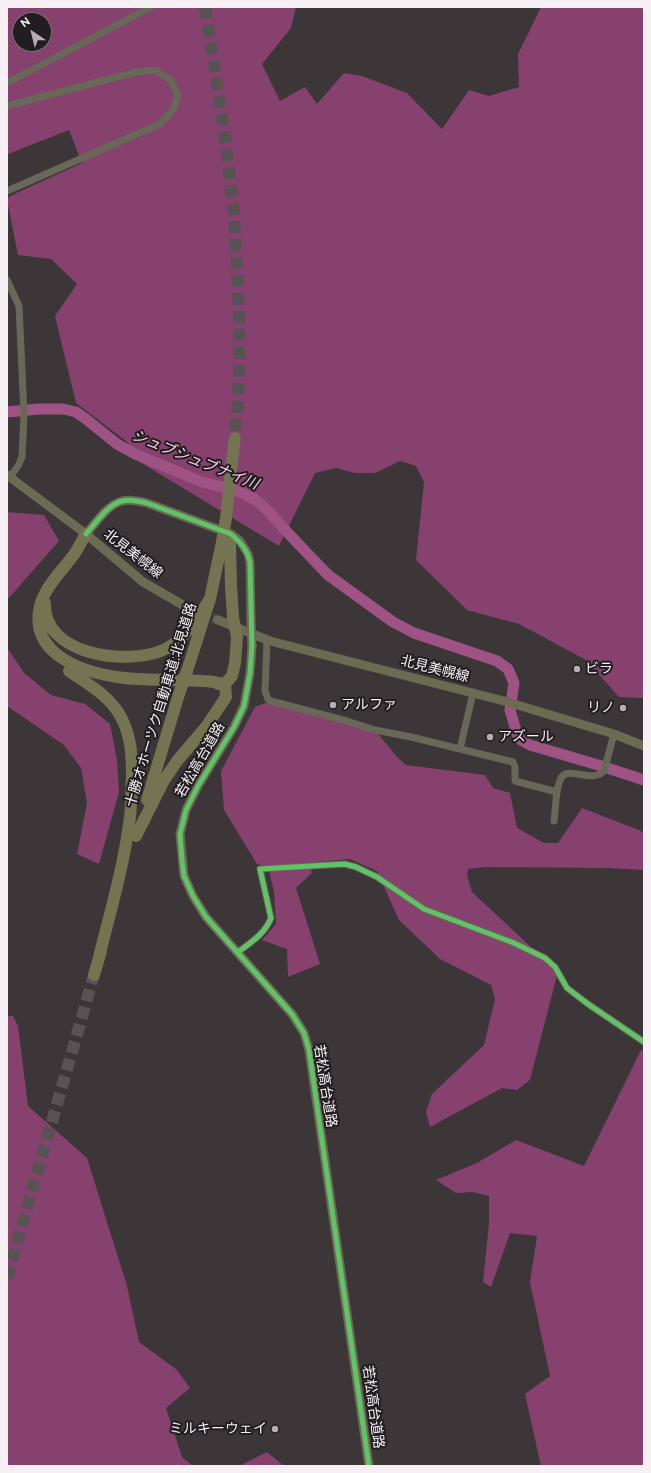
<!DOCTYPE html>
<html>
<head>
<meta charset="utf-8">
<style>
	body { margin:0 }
	#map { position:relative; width:651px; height:1473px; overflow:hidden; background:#3c3639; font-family:Raleway,sans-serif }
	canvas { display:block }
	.frame { position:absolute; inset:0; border:8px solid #f6eff3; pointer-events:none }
	.north { position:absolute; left:12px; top:12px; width:40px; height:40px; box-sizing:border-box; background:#221d20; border:1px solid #777174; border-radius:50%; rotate:325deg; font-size:11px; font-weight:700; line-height:16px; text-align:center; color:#f6eff3 }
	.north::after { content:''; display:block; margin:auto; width:14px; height:18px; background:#b5aeb2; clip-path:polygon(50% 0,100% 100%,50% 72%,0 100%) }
</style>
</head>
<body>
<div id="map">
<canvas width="651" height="1473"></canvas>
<div class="frame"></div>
<div class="north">N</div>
</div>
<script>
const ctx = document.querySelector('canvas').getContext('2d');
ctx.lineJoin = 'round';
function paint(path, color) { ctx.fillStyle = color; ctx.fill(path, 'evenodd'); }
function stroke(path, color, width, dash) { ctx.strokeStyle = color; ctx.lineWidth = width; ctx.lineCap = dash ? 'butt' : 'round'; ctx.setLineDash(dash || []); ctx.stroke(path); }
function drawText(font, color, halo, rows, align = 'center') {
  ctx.font = font + ' Raleway,"Noto Sans JP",sans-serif'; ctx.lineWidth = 4; ctx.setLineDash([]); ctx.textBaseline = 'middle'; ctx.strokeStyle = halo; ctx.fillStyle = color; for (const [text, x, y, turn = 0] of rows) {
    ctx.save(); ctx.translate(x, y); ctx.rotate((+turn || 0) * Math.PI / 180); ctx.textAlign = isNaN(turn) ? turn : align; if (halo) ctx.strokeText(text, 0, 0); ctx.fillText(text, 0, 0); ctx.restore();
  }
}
paint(new Path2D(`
	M7,7h289l-5,21 -29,36 18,37 25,-14 12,17 27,-31 18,3 45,17 35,36 27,-39 20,6 30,-9 -1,-33 23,-47h103v691l-25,-1 -33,-37 -67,-36 -52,-14 -51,-50 8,-78 -8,-16 -16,-5 -25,12h-21l-18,-5 -21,5 -36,73 -141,-85 -12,-20 -50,-38 -21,-87 22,-32 -26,-25 -33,-4 -11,-55 3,-4 72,-33 -13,-33 -61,24 -1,3zM20,20h24v24h-24z
	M7,512l37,3 15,26 -52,59z
	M7,647l17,26 27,22 34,9 25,20 7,36 2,32 -20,72 -22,-10 10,-51 -6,-35 -17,-23 -57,-39z
	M271,701l104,29 22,27 9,8 79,10 8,13 17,5 7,35 27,15h14l24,-35 57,22 5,3v37l-35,-2 -124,-1 -17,2 -1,6 5,17 75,70 10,13 -27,105 -13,10 -15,-2 -72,39 -4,-15 6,-18 52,-49 11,-46 -4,-14 -51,-26 -41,-39 -22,-49 -27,-12 -41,4 3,10 -16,15 24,76 -32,13 -1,-28 -25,-9 14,-16 -2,-32 -6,-26 -11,-2 -33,-54 -3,-39 34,-64z
	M7,1016h6l5,10 10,80 59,52 40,128 12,56 38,28 13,18 -24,20 16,49 11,9h-186z
	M641,1050l3,2v414h-103l-16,-72 25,-18 -20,-94 7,-46 -27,-3 -19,54 -8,-5 6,-59v-27l-16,-4 -17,1 -20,-13 41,-17 39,-23 68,26z
	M267,1452l17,14h-45z`), '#86416f');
stroke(new Path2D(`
	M7,412l32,-3h24l13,3 10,7 31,25 18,10 67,28 33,8 11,5 10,5 13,12 18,20 41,43 65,47 21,11 83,28 11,8 6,14 -4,27 7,24 4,6 9,5 68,20 46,15`), '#9e5384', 11);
stroke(new Path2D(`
	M188,608l30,12`), '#585255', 9, [9, 4.5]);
stroke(new Path2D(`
	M205,7l19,122 10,85 5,91v74l-4,59
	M7,1278l87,-303`), '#585255', 12, [12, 6]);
stroke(new Path2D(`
	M7,83l144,-76
	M7,106l129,-34 19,-2 16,10 7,15 -5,15 -13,14 -153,67
	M7,280l12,26 5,108 -2,43 -4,9 -8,11
	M267,640l-2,51 3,8 3,2 76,20 28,9 36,7 102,25 2,5v14l42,11
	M460,749l13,-56
	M554,821c2,-13 1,-31 7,-43 7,-13 31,6 43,-7l10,-37
	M238,952c12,-9 27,-18 33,-34l-11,-49 85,-5 11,3 21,10 47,32 90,34 31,15 10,9 12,21 21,16 56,38`), '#696858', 7);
stroke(new Path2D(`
	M7,475l79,59 57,48 45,26
	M86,534c10,-11 21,-29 36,-33 8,-2 17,0 25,2l84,31 9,7 8,13 2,8 1,57
	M218,620l52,21 234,60 110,33 30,12
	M252,646l-2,27 -6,33 -10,21 -36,59 -12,24 -6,24 4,42 9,20 13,21 86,97 12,19 5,17 60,416`), '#6b6a53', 9);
stroke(new Path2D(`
	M232,461l3,-23
	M86,534c-4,6 -7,13 -11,19 -11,16 -30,33 -35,53 -12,50 47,68 85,72 26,3 53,1 79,3 7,0 14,2 21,3l1,13 -20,30 -29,34 -14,21 -27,54
	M230,542l1,44 2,31
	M45,603c-2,52 79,62 116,48 23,-9 36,-33 49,-52
	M69,671c19,13 41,25 52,46 10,19 11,38 11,59 -1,16 0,32 -3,48 -6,45 -19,89 -30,133
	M187,671l23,-72 12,-57
	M218,684h7l7,-8 3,-13 2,-26
	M147,800l31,-103
	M94,975l7,-24`), '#747352', 12);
stroke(new Path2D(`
	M251,619l1,27`), '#6b6a53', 9);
stroke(new Path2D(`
	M222,542l4,-24 6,-57
	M233,617l4,20
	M178,697l9,-26`), '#747352', 12);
stroke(new Path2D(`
	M86,534c10,-11 21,-29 36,-33 8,-2 17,0 25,2l84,31c10,9 16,15 19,28l2,84 -2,27 -6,33 -10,21 -36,59 -12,24 -6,24 2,26 2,16 9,20 13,21 86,97 12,19 5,17 60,416
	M238,952c12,-9 27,-18 33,-34l-11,-49 85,-5 11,3 21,10 47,32 90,34 31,15 10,9 12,21 21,16 56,38`), '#61c268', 5);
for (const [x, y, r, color] of [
	[577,669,4,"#b5aeb2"],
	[333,705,4,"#b5aeb2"],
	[623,708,4,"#b5aeb2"],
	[490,737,4,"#b5aeb2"],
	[275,1429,4,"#b5aeb2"]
]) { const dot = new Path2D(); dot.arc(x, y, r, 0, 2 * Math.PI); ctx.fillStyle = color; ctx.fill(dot); stroke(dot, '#221d20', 1.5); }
drawText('14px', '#f6eff3', '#221d20', [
	["北見美幌線",133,554,38],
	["北見美幌線",435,669,14],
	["十勝オホーツク自動車道;北見道路",161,705,-73],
	["若松高台道路",200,760,-60],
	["若松高台道路",325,1086,81],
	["若松高台道路",373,1407,82]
]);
drawText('14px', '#f6eff3', '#221d20', [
	["ビラ",585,669],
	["アルファ",341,705],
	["リノ",615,708,"right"],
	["アズール",498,737],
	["ミルキーウェイ",267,1429,"right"]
], 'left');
drawText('italic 15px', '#fdcfea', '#221d20', [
	["シュブシュブナイ川",195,460,22]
]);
</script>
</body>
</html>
